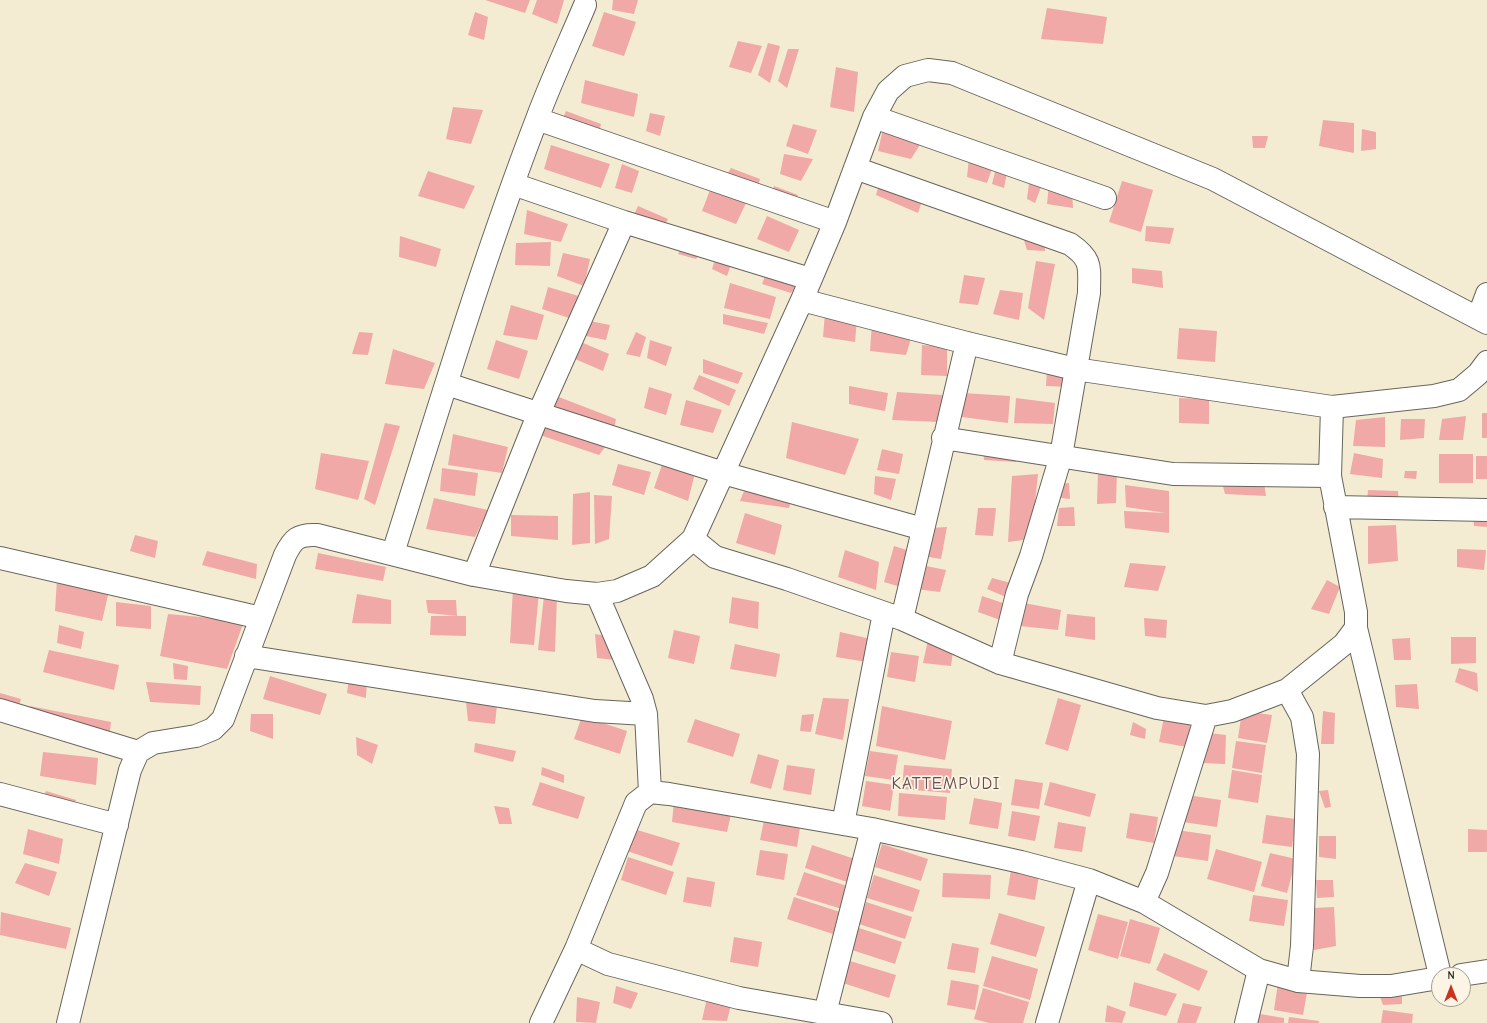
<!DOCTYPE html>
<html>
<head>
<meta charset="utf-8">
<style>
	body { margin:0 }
	#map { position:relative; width:1487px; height:1023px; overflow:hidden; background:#f3ecd3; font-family:"Comic Neue",sans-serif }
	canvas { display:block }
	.north { position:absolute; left:1431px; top:967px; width:40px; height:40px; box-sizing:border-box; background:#fcf5e5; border:1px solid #a29e95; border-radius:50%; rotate:0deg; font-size:11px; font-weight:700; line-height:16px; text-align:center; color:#1c1c1c }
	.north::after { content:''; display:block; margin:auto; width:14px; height:18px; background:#c8321e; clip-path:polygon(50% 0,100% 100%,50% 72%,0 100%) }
</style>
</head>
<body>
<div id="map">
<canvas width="1487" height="1023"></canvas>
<div class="north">N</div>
</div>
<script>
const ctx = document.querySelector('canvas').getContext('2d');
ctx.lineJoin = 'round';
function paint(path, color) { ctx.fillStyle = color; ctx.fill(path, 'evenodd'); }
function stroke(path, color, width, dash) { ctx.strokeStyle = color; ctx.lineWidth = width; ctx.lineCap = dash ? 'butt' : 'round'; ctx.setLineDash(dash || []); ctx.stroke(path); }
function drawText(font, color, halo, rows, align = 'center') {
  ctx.font = font + ' "Comic Neue",sans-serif'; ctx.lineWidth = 3.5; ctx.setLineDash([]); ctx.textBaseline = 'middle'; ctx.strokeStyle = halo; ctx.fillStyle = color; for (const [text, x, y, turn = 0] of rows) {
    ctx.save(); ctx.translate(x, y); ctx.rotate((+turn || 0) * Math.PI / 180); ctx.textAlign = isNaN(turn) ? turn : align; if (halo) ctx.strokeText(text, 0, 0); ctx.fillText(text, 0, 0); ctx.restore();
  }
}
paint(new Path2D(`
	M485,0h45l-5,13z
	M537,0h27l-7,24 -25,-10z
	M613,0h25l-4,14 -22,-4z
	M1047,8l60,9 -4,27 -62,-5z
	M475,12l13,5 -4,23 -16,-5z
	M604,12l32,10 -12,34 -32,-10z
	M738,41l24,5 -11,27 -22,-6z
	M768,43l12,3 -10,37 -12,-8z
	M788,49h11l-12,39 -9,-7z
	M836,67l22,5 -4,40 -24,-5z
	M585,80l53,14 -4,23 -53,-14z
	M453,107l30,3 -12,34 -25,-5z
	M566,111l35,13 -3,12 -36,-16z
	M650,113l15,3 -5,20 -14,-5z
	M1323,120l31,3v30l-35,-7z
	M793,124l24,6 -9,24 -22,-8z
	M883,129l40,11 -12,19 -33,-8z
	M1362,129l14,3v17l-15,2z
	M1252,136h16l-3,12h-12z
	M551,145l59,19 -9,24 -57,-19z
	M784,154l29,5 -12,22 -21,-7z
	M969,158l25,5 -7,20 -20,-6z
	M622,164l17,7 -7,22 -17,-5z
	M731,168l29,11 -3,10 -31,-13z
	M996,168l11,5 -3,15 -12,-4z
	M428,171l47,15 -11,23 -46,-13z
	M1030,175l14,4 -9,24 -8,-4z
	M880,181l43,17 -5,15 -42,-18z
	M1122,181l31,9 -12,42 -32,-10z
	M1049,184l23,6 1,18 -26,-4z
	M774,186l24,9 -4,8 -22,-9z
	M710,190l37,11 -11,23 -34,-13z
	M638,206l30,13 -4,8 -31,-10z
	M527,210l41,14 -7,18 -37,-8z
	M767,216l32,14 -10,22 -32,-13z
	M1146,226l28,2 -4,16 -25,-3z
	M688,229l21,6 -5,7 -19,-6z
	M1022,234l22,5 1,12 -18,-1z
	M400,236l41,13 -5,18 -37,-10z
	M721,241l16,6 -10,29 -15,-7z
	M551,242l-1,24 -35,-1 1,-22z
	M683,244l20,6 -7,9 -18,-5z
	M563,253l27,6 -6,27 -27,-10z
	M1036,261l19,3 -11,56 -16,-12z
	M1132,268l30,3 1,17 -31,-5z
	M767,271l32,9 -8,13 -29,-9z
	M964,275l21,3 -7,27 -19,-2z
	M730,283l46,14 -6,22 -46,-11z
	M548,287l34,10 -10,22 -30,-10z
	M1000,290l23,3 -4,27 -26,-6z
	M511,305l33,10 -7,25 -34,-5z
	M825,313l32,6 -2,23 -32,-5z
	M723,314l45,9 -4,11 -41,-10z
	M585,320l25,5 -4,15 -25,-5z
	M872,323l40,12 -6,20 -36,-4z
	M1179,328l38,3 -2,31 -38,-3z
	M359,332l14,1 -5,22 -16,-1z
	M636,332l10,5 -6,20 -14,-3z
	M496,340l32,11 -9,28 -32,-10z
	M650,340l22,7 -6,19 -19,-8z
	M581,342l28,12 -6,17 -28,-12z
	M922,345l25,2v29l-26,-1z
	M393,349l42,14 -11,26 -39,-5z
	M703,359l40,14 -5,11 -35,-11z
	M1047,369l25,1 -1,17 -25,-1z
	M699,375l37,15 -7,16 -36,-17z
	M849,386l39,7 -3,18 -36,-7z
	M649,387l23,7 -6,21 -22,-7z
	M897,392l46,3 -4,27 -47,-2z
	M963,393l47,3 -2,27 -46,-6z
	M551,394l65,25 -3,16 -67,-24z
	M1016,398l39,5 -2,21 -39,-1z
	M1179,398l30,1v25l-30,-1z
	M686,400l36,10 -9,23 -33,-8z
	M1482,413h5v25h-5z
	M1466,416l-3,24h-24l3,-21z
	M1385,417v30l-32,-1 3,-26z
	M1401,419h24l-1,19 -24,2z
	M543,421l66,21 -10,13 -62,-21z
	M792,422l67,17 -14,36 -59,-17z
	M385,423l15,3 -25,79 -11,-6z
	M453,434l55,13 -6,26 -54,-8z
	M882,449l21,5 -4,20 -22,-4z
	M983,450l34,3 -1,9 -32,-2z
	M321,453l48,8 -11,39 -43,-11z
	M1354,453l29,6 -1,19 -32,-4z
	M1439,454h34v29h-34z
	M1476,456h11v23h-11z
	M663,462l32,11 -7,28 -34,-13z
	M618,464l33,8 -7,23 -32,-10z
	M442,468l36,5 -3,23 -35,-5z
	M1098,471l19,1 -1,31 -19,1z
	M1405,471h12l-1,8 -12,-1z
	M1038,474l-7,65 -23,3 4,-66z
	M875,476l21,3 -5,21 -17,-6z
	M1222,482h42l2,14 -41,-2z
	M1069,483l1,16 -9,-1 -1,-14z
	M1125,485l44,6v42l-44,-5 -1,-17 42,2 -40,-6z
	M746,486l46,11 -3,11 -49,-7z
	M1368,490l30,1 1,12 -32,-2z
	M590,492v51l-18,2 1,-51z
	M594,495l18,1 -3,43 -14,5z
	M434,498l54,12 -13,27 -49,-8z
	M1074,507l1,19h-18l2,-18z
	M978,508h18l-3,28 -18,-1z
	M745,513l37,12 -7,30 -39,-12z
	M511,515l47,1v24l-47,-4z
	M1473,515l14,1v11l-13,-1z
	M1396,525l2,36 -30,3v-38z
	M947,527l-6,32 -18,-3 7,-28z
	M135,535l23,6 -3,17 -25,-7z
	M894,546l19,6 -9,36 -20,-6z
	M1457,549l29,1 -2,20 -27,-3z
	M845,550l34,12 -3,28 -38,-13z
	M207,551l50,13 -1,15 -54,-14z
	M318,553l68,14 -3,14 -68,-12z
	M1130,563l36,3 -8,25 -34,-4z
	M921,565l25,5 -6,22 -24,-3z
	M992,578l19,5 -5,14 -19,-8z
	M57,579l52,12 -7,30 -47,-10z
	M1327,580l13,7 -11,27 -18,-5z
	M513,588l26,4 -5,53 -24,-2z
	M357,594l34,6v24l-39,-1z
	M544,596h13l-2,56 -17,-2z
	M982,596l24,8 -3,17 -25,-9z
	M732,597l27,5 -1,27 -29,-6z
	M426,600h30l1,16 -29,-3z
	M116,602l35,4v23l-35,-3z
	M1024,603l37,7 -3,20 -38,-4z
	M168,614l76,7 -17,48 -67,-13z
	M1067,614l28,3v23l-30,-4z
	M431,616h35v20l-36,-1z
	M1144,618l23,2 -1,18 -21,-2z
	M59,625l25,7 -3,17 -24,-6z
	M674,630l26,6 -6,28 -26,-6z
	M840,632l31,7 -4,23 -31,-5z
	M595,634l11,2 9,24 -18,-2z
	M1451,637h25v26l-25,1z
	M1410,638l1,22h-17l-2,-21z
	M928,640l26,5 -3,21 -28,-3z
	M735,644l45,10 -4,23 -46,-8z
	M49,650l70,15 -5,25 -71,-18z
	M891,652l28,4 -4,26 -28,-5z
	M173,663l15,3 -1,14 -13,-1z
	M1459,668l18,5 1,19 -23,-10z
	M270,676l57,18 -7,21 -57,-16z
	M349,678l18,2 -1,18 -19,-5z
	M146,682l55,4 -1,19 -50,-3z
	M1417,684l2,25 -23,-2 -1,-22z
	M0,693l21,6 -3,10 -18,-6z
	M823,698l26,1 -6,41 -28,-6z
	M1058,698l23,7 -13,46 -23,-7z
	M466,702l31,3 -2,19 -27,-3z
	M30,706l81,16 -2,17 -83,-26z
	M882,706l70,15 -7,39 -69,-14z
	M1242,711l30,4 -5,28 -29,-5z
	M1323,711l12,2 -1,31h-13z
	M251,714h22v25l-23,-8z
	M814,714l-3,18 -11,-1 2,-16z
	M582,716l45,15 -7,23 -46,-15z
	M1164,717l27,4 -4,26 -28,-5z
	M695,719l45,15 -7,23 -46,-15z
	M1133,722l13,7 -1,10 -15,-4z
	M1209,733l17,2 -1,29 -23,-1z
	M356,737l22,8 -6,19 -15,-9z
	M1236,741l30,4 -4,28 -30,-5z
	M475,743l41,8 -3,11 -39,-10z
	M870,751l28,4 -4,25 -29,-4z
	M43,752l55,6 -2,27 -56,-9z
	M758,754l21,6 -8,29 -21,-6z
	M787,765l28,4 -4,26 -28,-5z
	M904,765l48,4 -2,24 -48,-4z
	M542,767l22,8v8l-23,-8z
	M1232,770l30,5 -4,28 -30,-5z
	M1015,779l28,4 -4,26 -28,-4z
	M866,781l28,4 -4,26 -28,-5z
	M540,782l45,15 -7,22 -46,-14z
	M1050,782l46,12 -6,23 -46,-12z
	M1328,790l3,17 -6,1 -6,-17z
	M46,791l30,9 -3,8 -30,-10z
	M899,793l48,4 -2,23 -47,-4z
	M1187,795l34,5 -4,27 -34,-5z
	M974,798l28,5 -4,26 -29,-5z
	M674,801l58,9 -5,22 -55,-10z
	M494,806l15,2 3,16h-13z
	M1012,811l28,5 -5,25 -27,-5z
	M1130,813l28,4 -4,26 -28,-5z
	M765,815l36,6 -4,26 -37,-7z
	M1266,815l30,4 -4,28 -30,-4z
	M1058,822l28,5 -4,25 -28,-4z
	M28,829l35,10 -4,25 -36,-10z
	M634,829l46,14 -8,23 -45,-15z
	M1468,829l19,1v22h-19z
	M1177,830l34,5 -3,26 -35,-5z
	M1319,836h17v23l-17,-2z
	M882,844l46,15 -7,22 -46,-14z
	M812,845l46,15 -8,23 -45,-15z
	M1216,849l46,13 -8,30 -47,-13z
	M760,850l28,4 -4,26 -28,-5z
	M1270,853l26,6 -9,34 -26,-7z
	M628,857l46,15 -8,23 -45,-15z
	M25,863l32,9 -8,24 -34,-13z
	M1011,870l28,5 -4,25 -28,-5z
	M804,872l46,15 -8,22 -46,-14z
	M943,873l48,2 -1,24 -48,-2z
	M874,875l46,15 -7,22 -46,-14z
	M687,877l28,5 -4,25 -28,-5z
	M1316,880h17l1,17 -17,1z
	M1253,895l35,5 -4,26 -35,-5z
	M794,897l46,15 -7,22 -46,-15z
	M866,902l46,15 -7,22 -46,-15z
	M1334,907l2,39 -22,4 -1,-42z
	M1,912l70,16 -5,21 -66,-14z
	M999,913l46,14 -9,30 -46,-13z
	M1098,914l30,8 -10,37 -30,-9z
	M1130,919l30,9 -10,36 -30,-8z
	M856,927l46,15 -7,22 -46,-15z
	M734,937l28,5 -4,25 -28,-5z
	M952,943l27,5 -4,25 -28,-4z
	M1164,953l44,18 -9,20 -43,-21z
	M992,956l46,13 -8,31 -47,-14z
	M850,961l46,14 -7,23 -46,-15z
	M951,980l28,5 -4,25 -28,-5z
	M1134,982l43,12 -11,22 -37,-10z
	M1278,983l30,4 -5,28 -29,-5z
	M616,986l22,7 -7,16 -18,-6z
	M983,988l46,14 -6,21h-34l-15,-4z
	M1402,988v16l-19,1 -5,-14z
	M577,997l23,5 -4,21 -20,-1z
	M707,998l24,7 -4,16 -25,-1z
	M1183,1003l19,4 -6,16h-19z
	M1107,1005l19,7 -4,11 -17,-1z
	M1383,1010l30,4 -1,9h-31z
	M1254,1013l30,5v5h-31z
	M1289,1017l30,4v2h-31z`), '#f0a9a6');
const minor = new Path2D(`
	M874,117l231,81
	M537,119l298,103
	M855,168l215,76c23,16 19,23 19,49l-28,163 -30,100 -14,38 -17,69
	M513,184l111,38 186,57
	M802,300l165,43 108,26 257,38 102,-11 25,-6 19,-16 9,-12
	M1478,318l9,-24
	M447,384l276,89 200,56
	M943,438l230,36 157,2
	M1335,507l152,3
	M693,539l22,18 72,22 115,40 98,44 157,45 49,8 26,-5 55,-21 57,-46 12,-16v-16l-26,-136 2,-69
	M393,553c46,-145 89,-291 144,-434 14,-38 32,-76 48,-114
	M0,558l261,60
	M474,575l64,-160 86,-193
	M597,594l45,105 4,15 4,78
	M902,619l65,-276
	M1356,628l84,347
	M246,656l349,55 51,3
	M1287,690l15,27 6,37 -6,192 -4,35
	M0,710l138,42
	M0,794l117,31
	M843,824l41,-211
	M1144,902l13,-29 49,-157
	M576,949l32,15 131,34 142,25
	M1461,975l26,-4
	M825,1013l47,-184
	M68,1023l62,-253 8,-18 15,-9 43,-7 17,-7 10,-10 62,-164c8,-16 13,-21 32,-20l157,40 92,16 31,3 20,-3 35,-15 41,-37 109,-239 33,-78 39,-105 14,-26 17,-15 23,-6 24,3 261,106 274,144
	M541,1023l35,-74 60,-146 14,-11 19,2 203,35 149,33 68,18 55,22 115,68 39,11 62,5h31l48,-8
	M1047,1023l42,-143
	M1246,1023l13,-53`);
stroke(minor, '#67655c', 24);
stroke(minor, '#fff', 22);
ctx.letterSpacing = '1px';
drawText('17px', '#664d4c', '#fcf5e5', [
	["KATTEMPUDI",946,784]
]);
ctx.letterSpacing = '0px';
</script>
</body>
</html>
